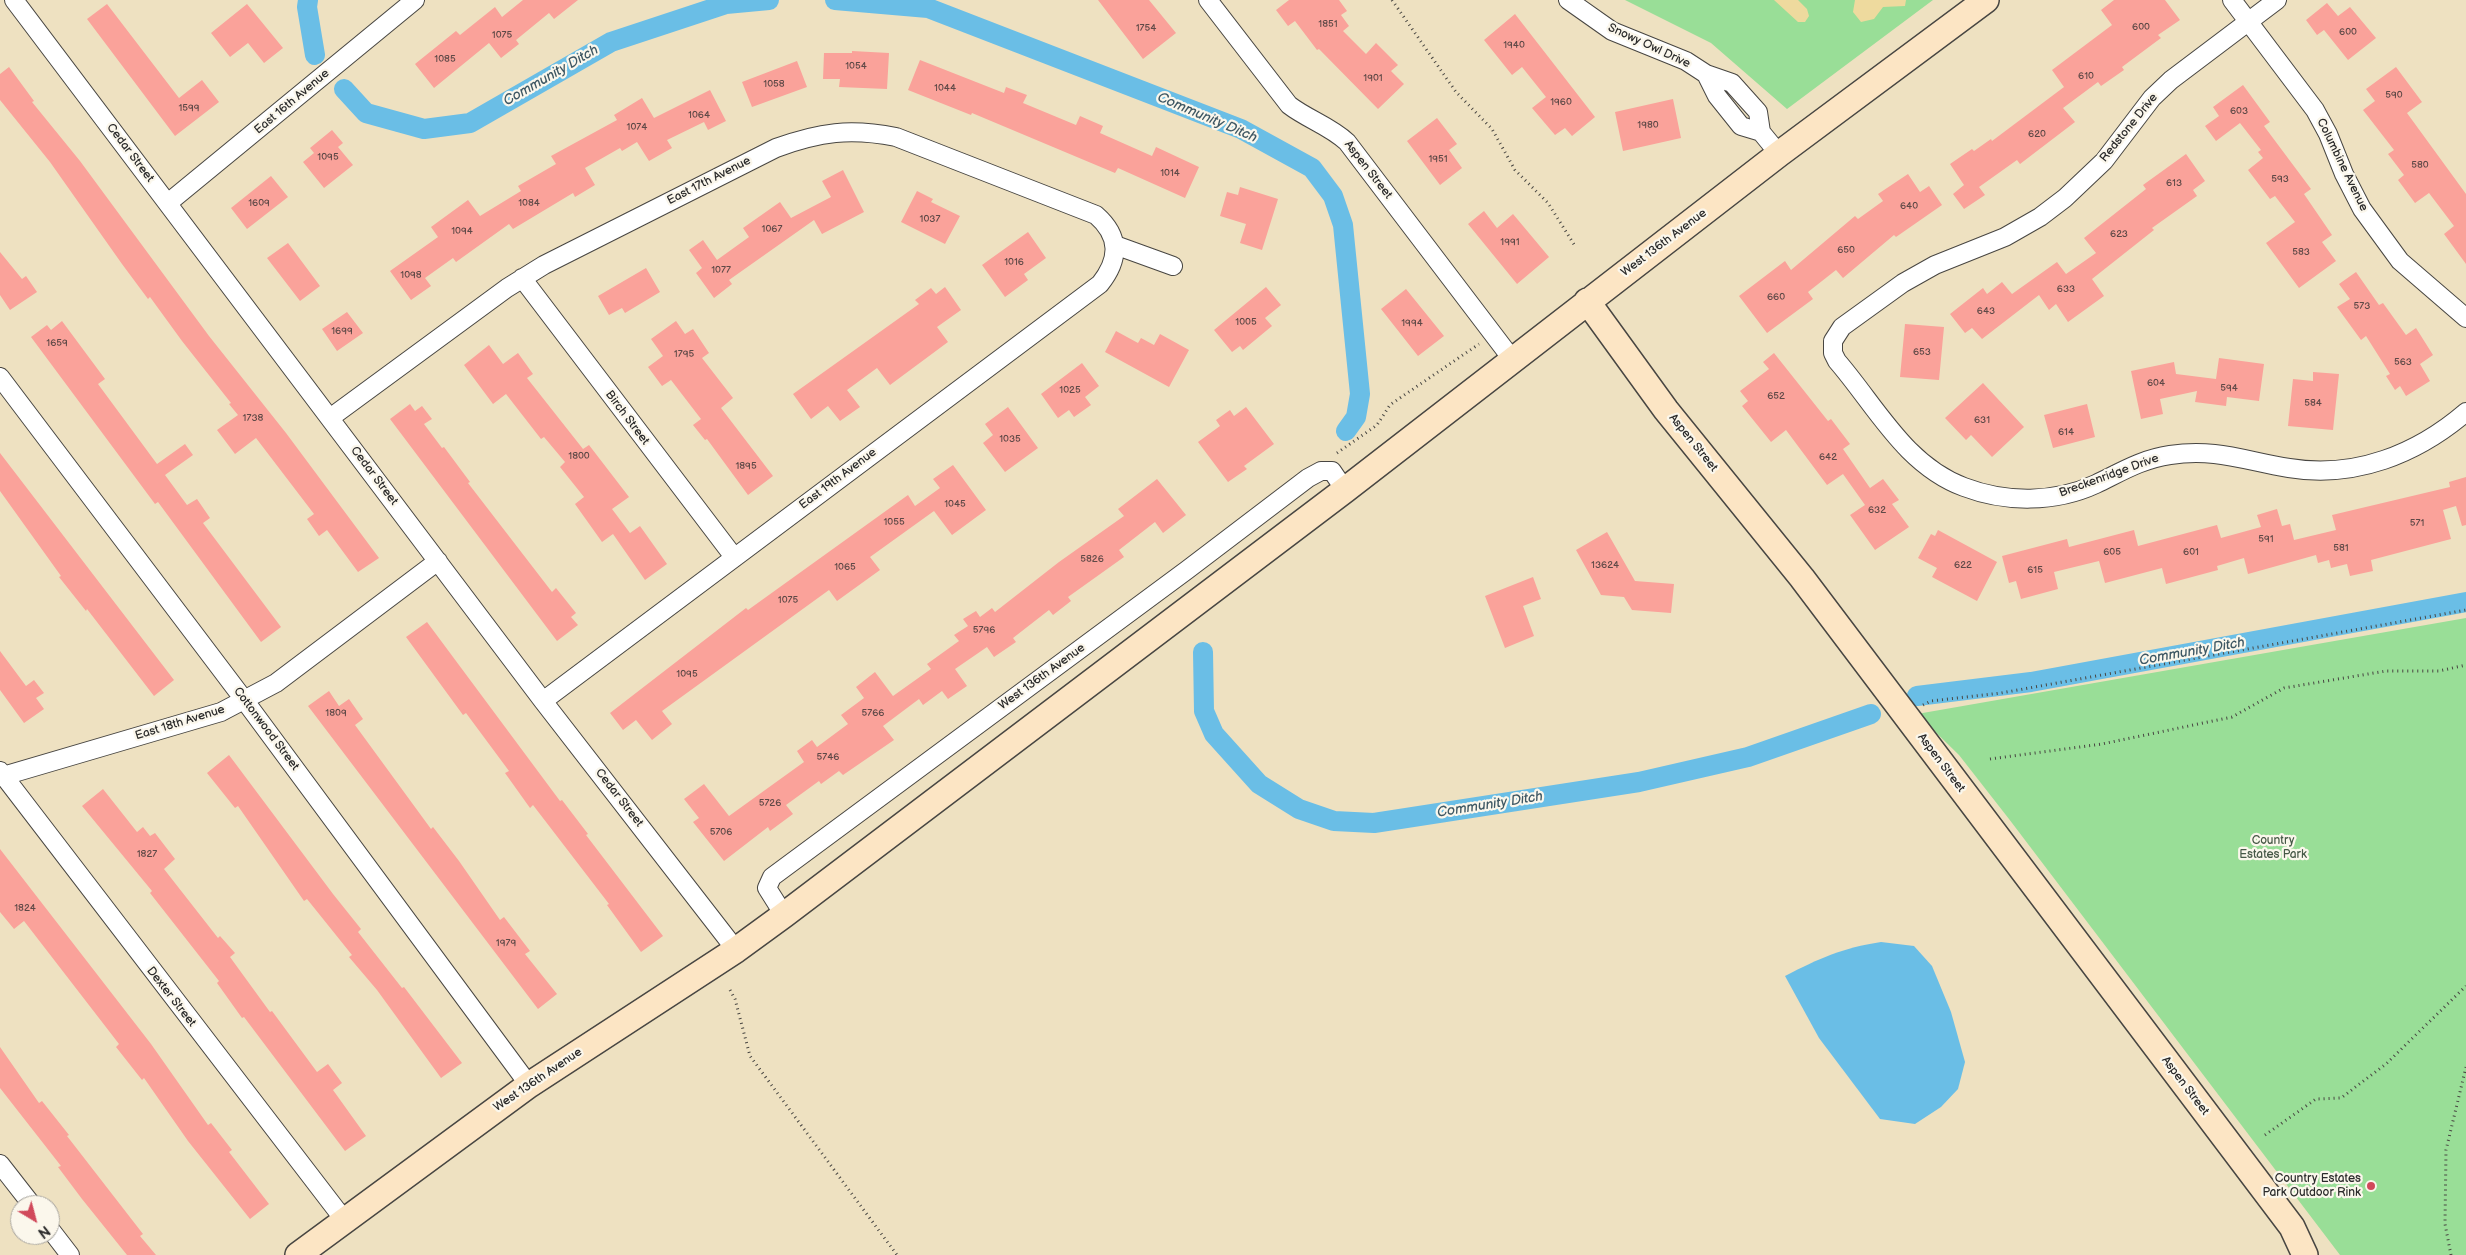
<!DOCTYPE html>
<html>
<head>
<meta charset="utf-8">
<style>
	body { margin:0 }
	#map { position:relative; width:2466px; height:1255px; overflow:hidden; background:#eee1c1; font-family:"Balsamiq Sans",sans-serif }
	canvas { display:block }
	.north { position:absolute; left:10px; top:1195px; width:50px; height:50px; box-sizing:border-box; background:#fbf7ec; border:1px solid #a8a59f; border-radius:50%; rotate:143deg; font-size:14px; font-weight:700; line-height:20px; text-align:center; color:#2b2b2b }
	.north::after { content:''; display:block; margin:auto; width:18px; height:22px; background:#d1495b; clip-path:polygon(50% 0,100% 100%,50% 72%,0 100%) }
</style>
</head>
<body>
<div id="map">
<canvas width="2466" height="1255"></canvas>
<div class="north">N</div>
</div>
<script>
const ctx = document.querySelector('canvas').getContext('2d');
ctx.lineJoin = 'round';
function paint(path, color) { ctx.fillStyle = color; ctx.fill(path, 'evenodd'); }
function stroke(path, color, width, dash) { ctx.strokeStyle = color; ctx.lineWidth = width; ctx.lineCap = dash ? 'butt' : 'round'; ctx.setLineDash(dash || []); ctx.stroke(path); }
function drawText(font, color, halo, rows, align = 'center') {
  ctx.font = font + ' "Balsamiq Sans",sans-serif'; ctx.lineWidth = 4.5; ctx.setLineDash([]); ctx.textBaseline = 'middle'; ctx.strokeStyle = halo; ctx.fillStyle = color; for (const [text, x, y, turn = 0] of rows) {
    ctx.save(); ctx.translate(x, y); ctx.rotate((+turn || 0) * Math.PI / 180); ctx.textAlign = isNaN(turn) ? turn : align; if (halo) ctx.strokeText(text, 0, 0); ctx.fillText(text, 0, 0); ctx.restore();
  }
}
paint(new Path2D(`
	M1625,0h308l-146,109 -76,-66z
	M2466,618v637h-126l-331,-436 -50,-64 -42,-41z`), '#99de97');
paint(new Path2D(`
	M1774,0h24l9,9 2,7 -4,6h-7z
	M1855,0h51l-1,6 -22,1 -9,12 -13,3 -8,-10z`), '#eeda9e');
paint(new Path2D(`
	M1881,942l33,4 18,20 19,46 14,50 -7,27 -17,18 -26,17 -35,-5 -61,-81 -34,-62c35,-18 57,-28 96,-34z`), '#6abee6');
stroke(new Path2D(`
	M308,0l-1,7 8,48
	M835,0l93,8 313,121 71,39 21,28 10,29 17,169 -4,23 -10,14
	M344,89l22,24 58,16 46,-6 141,-81 115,-38 43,-4
	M1203,652l1,59 10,23 45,50 40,25 35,12 40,2 265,-41 109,-25 123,-43
	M1917,696l114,-14 435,-80`), '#6abee6', 20);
paint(new Path2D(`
	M523,0h55l-24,19 -5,-6 -33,27 3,4 -18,14 -12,-15 -55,45 -19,-24 41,-33 4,4 35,-28 7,10z
	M1098,0h51l27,33 -33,26z
	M1289,0h50l8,11 -6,4 8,11 -6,5 23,23 10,-11 22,22 -7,6 13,13 -26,25 -59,-60 -2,1 -22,-29 -7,5 -12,-16z
	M2114,0h51l15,20 -22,15 3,3 -39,29 2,3 -23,16 -3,-4 -35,26 12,14 -55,42 -3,-4 -38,27 6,8 -21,14 -11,-15 11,-9 -14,-21 22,-15 2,2 17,-12 1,2 72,-54 -12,-17 60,-45 -11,-15z
	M2327,3l11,13 12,-9 26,31 -28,22 -24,-30 -7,5 -11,-15z
	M107,4l72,94 23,-18 17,22 -44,34 -88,-117z
	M247,4l36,44 -19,15 -16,-20 -18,14 -19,-24z
	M1515,14l80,103 -23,19 -7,-8 -10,7 -6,-7 -17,-20 14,-11 -24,-30 -10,8 -28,-35z
	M852,51l37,2 -2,36 -48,-2 1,-8h-17l1,-26h28z
	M920,60l84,33 2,-6 21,8 -4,8 53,22 4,-9 23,10 -3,7 52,23 4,-9 43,20 -14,31 -67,-30 -3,5 -143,-60 -1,2 -63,-25z
	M797,61l10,26 -55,20 -10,-25z
	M9,67l25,34 -2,1 48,59 129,175 77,97 93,125 -21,14 -31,-42 -8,6 -12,-17 7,-5 -58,-76 -21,16 -18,-24 21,-15 -9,-11 2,-1 -49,-62 -32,-44 -2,2 -26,-35 -72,-102 -50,-62v-26z
	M2396,67l26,35 -15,11 59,81v70l-22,-30 10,-8 -25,-33 -14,10 -17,-23 6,-5 -16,-21 6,-4 -31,-40 12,-9 -9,-12z
	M2243,85l27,37 -6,4 47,63 -7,5 28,41 -10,7 14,19 -37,27 -33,-45 29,-21 -20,-26 -5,3 -22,-29 15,-12 -5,-6 3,-2 -21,-27 -24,18 -11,-15 14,-10 -6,-9z
	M710,90l16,31 -18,9 -4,-8 -37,18 5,8 -23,13 -12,-19 -15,9 -2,-3 -35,20 10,17 -20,12 -2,-4 -60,36 -4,-5 -53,38 -3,-4 -28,20 6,8 -20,14 -21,-29 48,-34 -7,-10 37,-27 12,16 41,-25 -3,-5 38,-22 -5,-8 66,-36 -3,-5 28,-17 12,20z
	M1673,99l8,39 -58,13 -8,-39z
	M1437,118l20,26 -8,6 13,18 -22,17 -33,-44z
	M332,130l11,13 -5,4 15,18 -29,23 -21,-26 11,-9 -4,-5z
	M2186,154l19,27 -12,9 4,6 -45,32 2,2 -62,49 12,17 -36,26 -12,-18 -7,6 -10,-15 -57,44 -10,-11 -7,5 -15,-19 33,-26 4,6 15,-12 10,12 45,-32 9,12 30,-21 -12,-15 62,-49 -3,-4z
	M843,170l21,42 -42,22 -8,-14 -85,60 3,4 -18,14 -18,-25 6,-5 -13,-18 14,-10 14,20 32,-23 -6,-9 37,-26 11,16 40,-21 -9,-16z
	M1908,174l12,18 9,-6 13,19 -46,32 -2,-2 -51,43 -7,-8 -28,22 5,7 -46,34 -28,-37 46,-35 6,9 64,-54 3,3 25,-18 -5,-7z
	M271,176l17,21 -41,32 -16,-21z
	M1240,187l38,12 -16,51 -22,-7 6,-19 -26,-8 7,-24 11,3z
	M917,191l16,8 -2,3 29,14 -15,28 -44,-22z
	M1484,211l13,17 16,-14 36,43 -32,27 -49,-60z
	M1028,232l18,26 -22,16 4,6 -23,17 -23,-32z
	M288,243l32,43 -20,15 -33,-43z
	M0,252l22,27 4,-3 11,16 -27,18 -10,-15z
	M646,268l14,24 -35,21 -3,-5 -13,7 -11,-19z
	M2356,272l23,33 4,-2 23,32 10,-7 17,27 -13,9 10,17 -24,15 -6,-10 -5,4 -9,-14 4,-2 -24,-38 -5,4 -24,-33 13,-8 -11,-15z
	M945,287l16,23 -24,17 11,15 -58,43 -13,-17 -30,22 13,17 -20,14 -12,-15 -17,13 -18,-25 126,-90 -4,-4 16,-12 5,6z
	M1266,287l15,18 -16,13 7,8 -29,24 -3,-4 -8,6 -18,-22z
	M1406,289l38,47 -26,20 -37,-47z
	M347,312l16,21 -26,18 -15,-22z
	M62,321l43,58 -7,5 59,80 28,-20 8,11 -28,20 22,30 10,-6 13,19 -7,5 78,104 -20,15 -103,-140 -3,2 -124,-167 16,-12 4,5z
	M676,321l9,13 8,-5 16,24 -7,5 31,40 -12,10 52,68 -25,19 -41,-56 -2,1 -12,-15 8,-6 -30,-39 -9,6 -14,-19 15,-11 -12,-17z
	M1905,324l39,3 -5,53 -39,-3z
	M1116,331l22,12 3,-5 13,7 6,-11 29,16 -20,37 -64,-35z
	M489,345l14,19 15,-11 15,21 -6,4 56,71 6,-4 40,52 -17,12 18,24 10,-7 27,38 -22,16 -32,-46 -11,8 -27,-38 9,-7 -24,-30 5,-5 -21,-25 -3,2 -35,-45 -13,10 -29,-39z
	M1774,353l54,68 3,-2 19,25 -7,5 27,39 13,-9 16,21 -7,4 17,23 -34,23 -25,-35 15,-10 -22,-31 -16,11 -41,-55 -15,12 -29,-36 6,-5 -8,-10 29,-22 -6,-7z
	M2219,358l45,6 -5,37 -32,-4 -1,9 -31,-4 2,-11 -37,8 3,15 -22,5 -10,-48 43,-9 2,12 40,5z
	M1082,363l17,23 -14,11 6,8 -17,12 -5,-7 -11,8 -17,-24z
	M2313,372l26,2 -6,56 -45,-4 5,-47 20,2z
	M1983,383l41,44 -32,30 -21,-22 -5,5 -21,-22z
	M410,404l5,7 7,-5 10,13 -8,5 18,24 2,-1 26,35 -2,1 84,109 4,-4 20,25 -5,4 7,8 -21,16 -167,-222z
	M2087,404l8,33 -42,11 -9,-33z
	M1008,407l30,41 -33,24 -22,-29 10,-8 -8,-11z
	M1246,407l28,37 -30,22 3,3 -19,13 -30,-40 22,-16 -4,-6 14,-10 4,6z
	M0,453l174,227 -20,16 -67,-87 -1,2 -27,-34 2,-1 -61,-85z
	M953,465l33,45 -34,25 -18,-24 -64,46 10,13 -43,31 -8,-11 -167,121 10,13 -20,16 -16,-20 -13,10 -13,-17 136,-105 2,2 160,-115 7,11 25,-18 -7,-9z
	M2466,477v48l-4,1 -6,-20 -13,4 8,29 -80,21 2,11 -23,5 -3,-12 -16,4 -2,-8 -11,3 -2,-8 -68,19 -4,-16 -27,8 1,4 -52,14 -4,-16 -57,15 -6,-22 -45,11 4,17 -37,10 -5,-18 -7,2 -7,-27 65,-17 2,8 65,-17 4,16 79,-21 4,13 40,-11 -4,-12 20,-6 5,17 8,-2 4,16 42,-10 -4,-15 118,-28 -1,-5z
	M1157,479l29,36 -23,18 -8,-11 -36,28 5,7 -56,40 3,4 -18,14 -4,-5 -36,28 3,4 -22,15 -7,-10 -32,22 12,17 -19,13 -6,-8 -19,14 -4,-6 -36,27 11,14 -51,35 -4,-4 -18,13 -2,-3 -33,24 7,9 -23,17 -2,-4 -44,34 -31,-39 6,-4 -15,-19 20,-15 25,32 75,-54 -7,-11 15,-11 5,7 31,-23 -7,-9 23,-17 -8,-11 19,-15 18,24 38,-27 -4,-5 32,-23 -5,-6 14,-9 -5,-7 13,-8 4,6 12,-9 3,4 64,-50 65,-46 -6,-7z
	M1938,530l59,32 -20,39 -45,-24 5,-9 -19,-10 13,-24 4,2z
	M1607,532l28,49 39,3 -3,29 -39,-3 -8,-13 -23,-2 -25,-45z
	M1533,577l8,22 -18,7 11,30 -29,12 -20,-52z
	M427,622l133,179 2,-1 26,34 -2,1 77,101 -22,16 -34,-47 2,-1 -76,-99 -3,3 -25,-35 4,-2 -43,-58 -3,2 -57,-78z
	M0,651l26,35 8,-6 10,13 -8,5 8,11 -20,14 -24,-33z
	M329,691l10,15 10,-7 14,20 -8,6 76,104 2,-2 26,34 41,59 4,-3 26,34 -5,3 32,40 -19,15 -230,-303z
	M229,755l104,139 28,35 -3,3 44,56 2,-1 58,76 -21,15 -64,-88 -28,-33 3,-2 -45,-56 -3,2 -66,-95 -3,2 -28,-35z
	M103,789l34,43 6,-5 7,9 5,-3 20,26 -11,10 54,69 2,-2 15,17 -5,4 40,55 2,-1 45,61 11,-8 14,19 -9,7 33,46 -21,15 -101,-134 -2,1 -25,-35 2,-2 -69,-88 2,-2 -70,-85z
	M0,849l151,195 57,81 3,-2 21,27 -3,2 40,52 -19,15 -62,-78 -44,-63 -2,2 -26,-33 3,-3 -95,-123 -10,8 -14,-17z
	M0,1047l39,56 3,-2 27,34 -2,1 76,98 -3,2 16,19h-29l-45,-56 -24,-32 3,-1 -61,-78z`), '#faa29a');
const street = new Path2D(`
	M14,0l529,701 193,249
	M1208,0l81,105c18,14 41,21 58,37l165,217
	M1568,0l44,31 74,30 20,13 26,9 26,29 3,20
	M2232,0l83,110 13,24 16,40 18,35 38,52 66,57
	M2277,0l-106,80 -19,18 -48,63 -39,37 -25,19 -35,20 -70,28 -32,18 -61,44 -9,14v12l4,8c39,45 68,104 127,126 42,16 91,16 132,-3 25,-12 46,-25 74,-29 46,-7 75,6 119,13 66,11 128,-14 177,-56
	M1706,74l11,22 24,30 20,6 18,22
	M168,203l247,-203
	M1115,245l58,21
	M522,278l212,279
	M0,377l245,324 284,384
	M330,418l177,-130 37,-23 232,-117c44,-16 74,-20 120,-11l200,78c24,21 24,44 4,69l-557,417
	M0,771l345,450
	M0,777l221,-65 55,-29 162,-122
	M784,915l-17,-27 5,-11 415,-307 121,-92 13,-7h11l13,19
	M0,1164l32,41
	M50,1229l20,26`);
const secondary = new Path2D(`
	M1587,301l79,109 136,168 490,649 13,28
	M298,1255l231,-170 207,-135 48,-35 561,-425 434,-336 207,-154`);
stroke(street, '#484642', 20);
stroke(secondary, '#484642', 28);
stroke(new Path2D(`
	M1392,0l64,92 36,37 23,41 33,33 27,43
	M1337,453l40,-28 13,-20 7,-5 82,-56
	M1923,705l8,-4 70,-8 465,-83
	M1990,759l112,-15 130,-27 52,-29 102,-17h53l27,-6
	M730,990l5,9 15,57 147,199
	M2265,1135l51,-36 25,-1 45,-34 80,-78
	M2451,1255l-6,-31 1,-74 20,-83`), '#484642', 3, [1, 4]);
stroke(street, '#fff', 18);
stroke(secondary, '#fce5c4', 25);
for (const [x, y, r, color] of [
	[2371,1186,5,"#d1495b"]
]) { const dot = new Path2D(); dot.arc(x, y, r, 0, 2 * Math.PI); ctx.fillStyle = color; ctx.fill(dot); stroke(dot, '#fbf7ec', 2); }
drawText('10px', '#5f4947', null, [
	["1851",1328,24],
	["600",2141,27],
	["1754",1146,28],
	["600",2348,32],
	["1075",502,35],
	["1940",1514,45],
	["1085",445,59],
	["1054",856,66],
	["610",2086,76],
	["1901",1373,78],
	["1058",774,84],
	["1044",945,88],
	["590",2394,95],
	["1960",1561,102],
	["1599",189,108],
	["603",2239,111],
	["1064",699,115],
	["1980",1648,125],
	["1074",637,127],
	["620",2037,134],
	["1095",328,157],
	["1951",1438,159],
	["580",2420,165],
	["1014",1170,173],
	["593",2280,179],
	["613",2174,183],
	["1609",259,203],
	["1084",529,203],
	["640",1909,206],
	["1037",930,219],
	["1067",772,229],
	["1094",462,231],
	["623",2119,234],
	["1991",1510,242],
	["650",1846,250],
	["583",2301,252],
	["1016",1014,262],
	["1077",721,270],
	["1098",411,275],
	["633",2066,289],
	["660",1776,297],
	["573",2362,306],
	["643",1986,311],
	["1005",1246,322],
	["1994",1412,323],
	["1699",342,331],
	["1659",57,343],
	["653",1922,352],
	["1795",684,354],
	["563",2403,362],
	["604",2156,383],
	["594",2229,388],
	["1025",1070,390],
	["652",1776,396],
	["584",2313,403],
	["1738",253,418],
	["631",1982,420],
	["614",2066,432],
	["1035",1010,439],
	["1800",579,456],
	["642",1828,457],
	["1895",746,466],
	["1045",955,504],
	["632",1877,510],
	["1055",894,522],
	["571",2417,523],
	["591",2266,539],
	["581",2341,548],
	["605",2112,552],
	["601",2191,552],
	["5826",1092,559],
	["13624",1605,565],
	["622",1963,565],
	["1065",845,567],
	["615",2035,570],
	["1075",788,600],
	["5796",984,630],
	["1095",687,674],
	["1809",336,713],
	["5766",873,713],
	["5746",828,757],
	["5726",770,803],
	["5706",721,832],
	["1827",147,854],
	["1824",25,908],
	["1979",506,943]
]);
drawText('12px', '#2b2b2b', '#fbf7ec', [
	["Snowy Owl Drive",1649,46,25],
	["East 16th Avenue",292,102,-40],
	["Redstone Drive",2129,128,-51],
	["Cedar Street",130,153,53],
	["Columbine Avenue",2342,165,64],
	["Aspen Street",1368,170,52],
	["East 17th Avenue",709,181,-27],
	["West 136th Avenue",1664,243,-37],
	["Birch Street",627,418,53],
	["Aspen Street",1693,443,51],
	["Cedar Street",374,476,53],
	["Breckenridge Drive",2109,476,-20],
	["East 19th Avenue",838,479,-37],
	["West 136th Avenue",1042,677,-36],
	["East 18th Avenue",180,723,-17],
	["Cottonwood Street",266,729,53],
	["Aspen Street",1941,763,53],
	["Cedar Street",619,798,52],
	["Dexter Street",171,997,52],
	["West 136th Avenue",538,1080,-34],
	["Aspen Street",2185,1086,53]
]);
drawText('12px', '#465846', '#fbf7ec', [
	["Country",2273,841],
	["Estates Park",2273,855]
]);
drawText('12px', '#2b2b2b', '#fbf7ec', [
	["Country Estates",2361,1179],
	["Park Outdoor Rink",2361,1193]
], 'right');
drawText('italic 14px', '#3e5763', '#fbf7ec', [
	["Community Ditch",551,76,-30],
	["Community Ditch",1207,118,23],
	["Community Ditch",2192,652,-10],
	["Community Ditch",1490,805,-9]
]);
</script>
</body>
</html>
